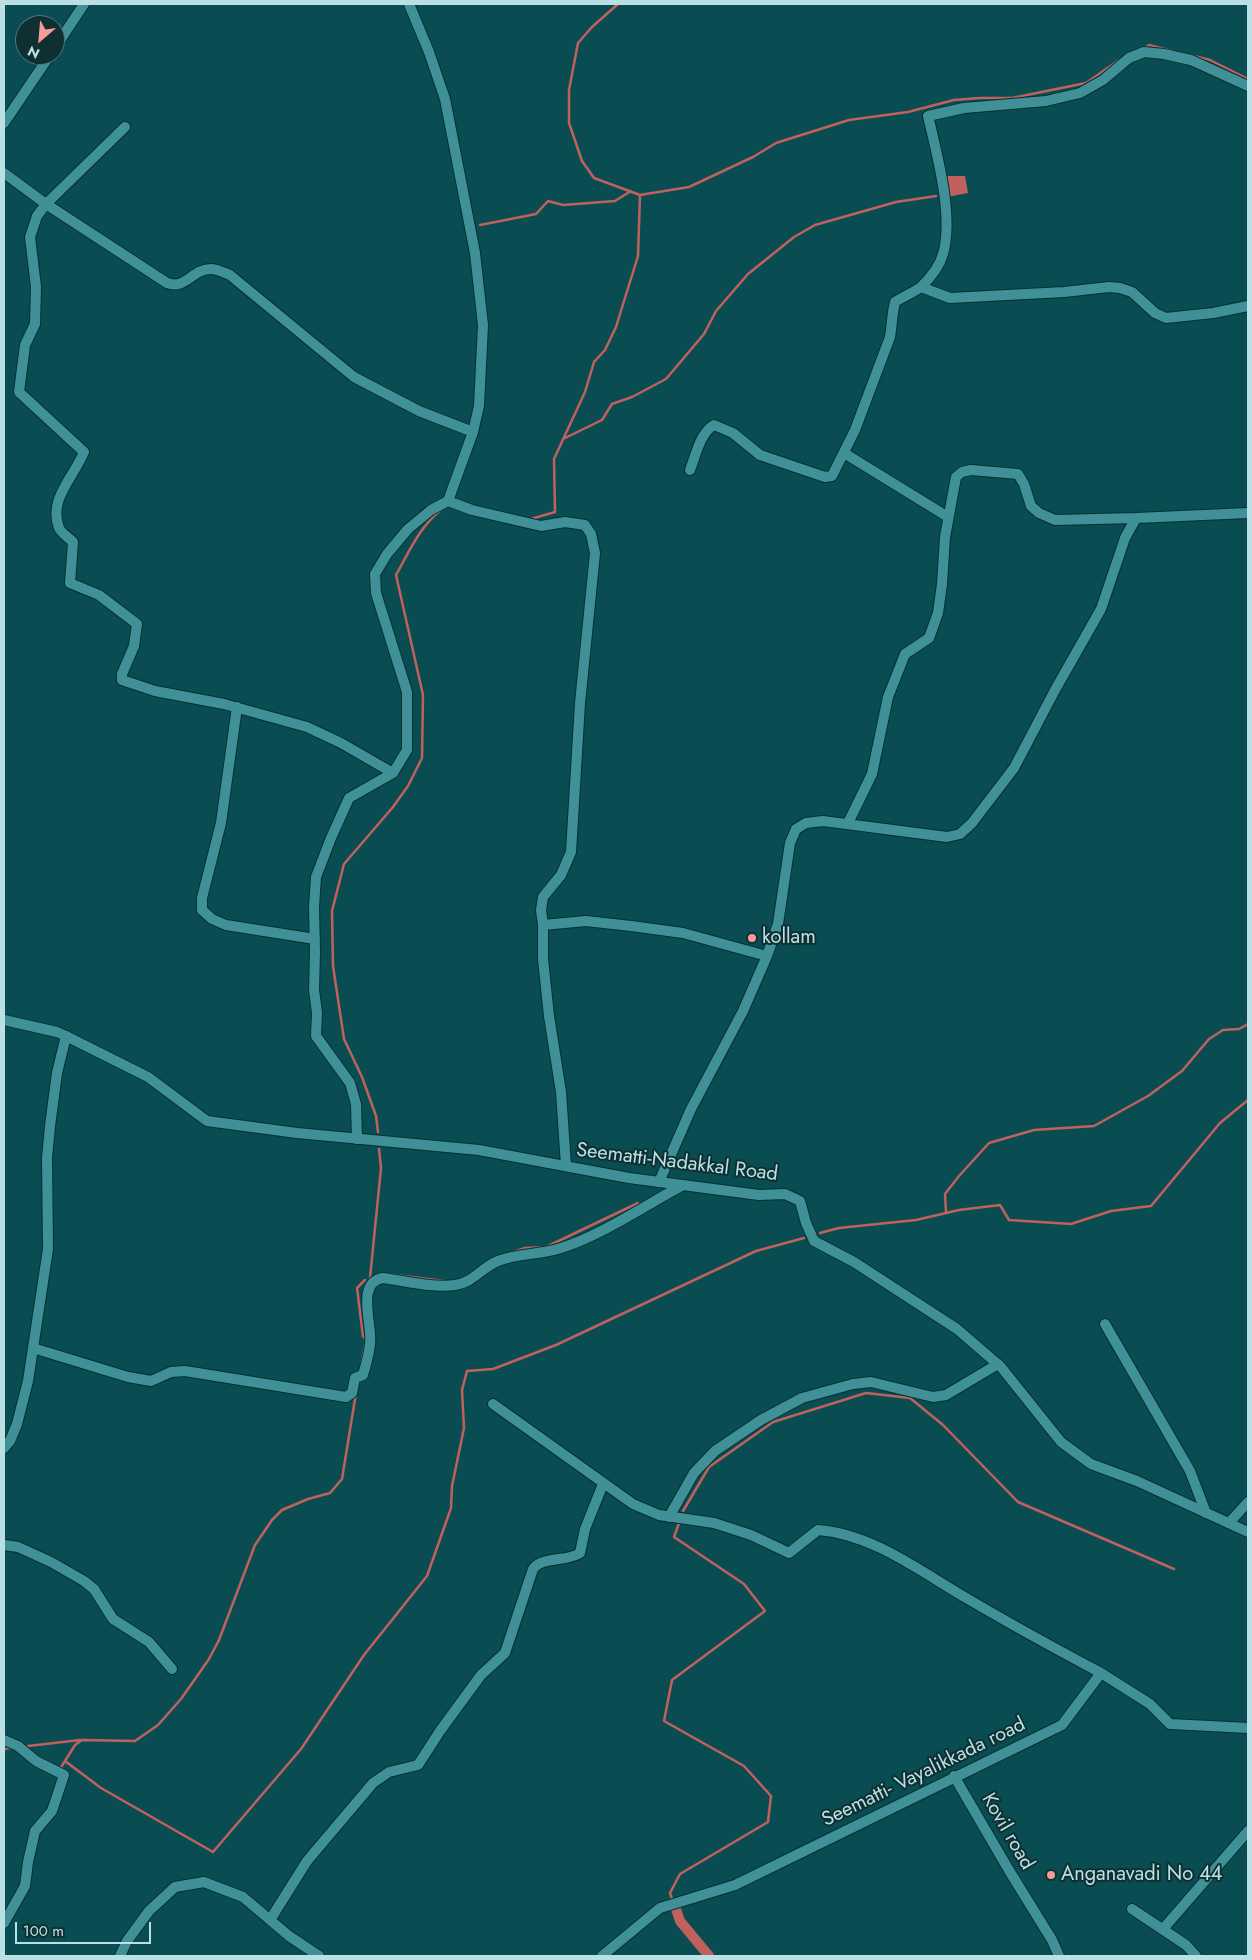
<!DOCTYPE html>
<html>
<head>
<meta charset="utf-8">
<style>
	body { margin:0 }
	#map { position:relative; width:1252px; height:1960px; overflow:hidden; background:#094d53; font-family:Jost,sans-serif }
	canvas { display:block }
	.frame { position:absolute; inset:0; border:5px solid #bbe0e3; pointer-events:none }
	.north { position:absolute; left:15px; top:15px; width:50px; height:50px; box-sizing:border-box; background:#0e3033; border:1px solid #537679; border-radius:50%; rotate:207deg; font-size:14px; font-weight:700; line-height:20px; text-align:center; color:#bbe0e3 }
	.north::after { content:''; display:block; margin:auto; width:18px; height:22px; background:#f59c96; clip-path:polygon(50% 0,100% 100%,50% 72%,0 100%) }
	.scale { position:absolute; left:15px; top:1922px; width:136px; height:22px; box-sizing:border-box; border:2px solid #bbe0e3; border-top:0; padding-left:6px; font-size:15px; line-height:18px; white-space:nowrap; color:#bbe0e3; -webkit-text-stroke:4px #0e3033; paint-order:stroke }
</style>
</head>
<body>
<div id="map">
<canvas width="1252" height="1960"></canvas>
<div class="frame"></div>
<div class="north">N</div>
<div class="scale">100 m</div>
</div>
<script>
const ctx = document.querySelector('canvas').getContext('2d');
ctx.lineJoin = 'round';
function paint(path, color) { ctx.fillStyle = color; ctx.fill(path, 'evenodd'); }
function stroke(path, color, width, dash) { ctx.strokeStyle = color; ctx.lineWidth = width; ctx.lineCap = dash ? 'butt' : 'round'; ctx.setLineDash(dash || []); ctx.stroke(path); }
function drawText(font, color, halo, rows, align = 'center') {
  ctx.font = font + ' Jost,sans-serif'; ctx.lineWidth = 4; ctx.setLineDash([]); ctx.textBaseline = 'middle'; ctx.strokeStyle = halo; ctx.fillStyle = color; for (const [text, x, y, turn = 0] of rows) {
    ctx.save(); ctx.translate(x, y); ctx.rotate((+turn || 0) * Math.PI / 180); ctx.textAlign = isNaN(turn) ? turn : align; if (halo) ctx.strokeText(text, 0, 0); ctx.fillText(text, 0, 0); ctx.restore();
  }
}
paint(new Path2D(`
	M945,176h20l3,17 -21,4z`), '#c1615d');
stroke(new Path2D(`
	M618,4l-26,23 -14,16 -9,47v33l13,38 12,17 46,17
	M1144,48l5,-3 23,6
	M1194,56l16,4 38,19
	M480,225l56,-11 12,-13 15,4 52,-4 16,-10
	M563,439l39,-19 10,-16 20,-7 34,-18 38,-45 12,-23 32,-37 46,-37 21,-12 81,-23 40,-6
	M531,519l24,-7 -1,-53 31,-67 9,-30 11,-12 11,-23 22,-71 2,-61 49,-8 64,-30 23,-14 73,-23 59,-8 46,-12 26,-2h32l74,-15 33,-23
	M378,1132l-2,-16 -14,-39 -18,-38 -11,-73 -1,-55 12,-47 49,-57 15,-21 14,-28 1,-63 -27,-120c13,-23 24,-49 45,-65
	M946,1212l-1,-18 14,-18 30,-33 45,-13 60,-4 54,-30 34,-25 27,-32 14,-9 16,-1 9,-5
	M820,1233l19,-5 77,-8 43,-10 41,-5 9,15 62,4 40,-13 40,-5 69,-83 28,-23
	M493,1259l32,-11 21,-1 92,-44
	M387,1274l57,7
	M370,1278l11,-110 -2,-19
	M361,1366l5,-26 -3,-4 -6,-48 8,-8
	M683,1511l26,-44 64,-45 93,-29 44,5 33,27 75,77 156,67
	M28,1746l52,-6
	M4,1749l6,-1
	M65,1761l36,27 112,64 88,-103 63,-94 63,-79 24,-68 1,-22 12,-58 -2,-38 5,-19 26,-2 63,-24 200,-94 48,-13
	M60,1769l15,-24 7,-5 53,1 23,-16 23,-26 28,-40 10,-19 36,-95 17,-25 10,-10 26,-11 22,-6 12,-14 14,-86
	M672,1899l-2,-6 10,-19 88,-52 3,-26 -27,-30 -80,-45 8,-41 93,-69 -21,-27 -70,-47 5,-14`), '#c1615d', 2.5);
stroke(new Path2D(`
	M676,1909l4,12 29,35`), '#c1615d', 10);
const minor = new Path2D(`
	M125,127l-79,77 -9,12 -7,21 6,50 -1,37 -10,21 -6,47 65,60c-10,25 -36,47 -25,76 2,5 10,10 14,14l-3,41 29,12 38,29 -3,22 -12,28v6l33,11 69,13 83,23 34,16 52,30
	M4,173l42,31 121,79c19,7 25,-14 44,-14 6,0 14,4 19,6l124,102 65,34 54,21
	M921,287l29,11 114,-6 45,-5 11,1 12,4 23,21 11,5 47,-5 35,-7
	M844,453l104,64
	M690,470c6,-15 10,-37 24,-45l19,8 27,22 65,22 7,-1 23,-46 35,-93c2,-12 2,-23 5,-35 9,-6 20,-10 27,-16 8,-8 18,-21 21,-32 11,-37 -6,-100 -15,-138l36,-8 82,-7 34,-8 23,-13 26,-22 15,-6 20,2 27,6 57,26
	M448,501l24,9 69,16 24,-4 20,3 6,9 4,19 -15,150 -9,149 -10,23 -18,22 -2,13 2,15v34l6,57 12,76 5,74
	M237,707l-16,116 -19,75v12l10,9 14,6 89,14
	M848,823l24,-49 16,-77 17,-43 24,-16 9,-25 4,-29 3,-47 11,-60 6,-5 9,-2 47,4 6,10 7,22 8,7 16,7 81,-2
	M543,925l43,-4 45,5 52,7 84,23
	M357,1139l-1,-35 -6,-21 -34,-47 1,-23 -3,-23 1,-38 -1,-45 2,-30 15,-39 18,-40 44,-25 14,-23v-58l-31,-99 -1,-19 12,-20 21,-25 23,-19 17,-9 25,-69 6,-26 4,-81 -8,-72 -30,-154 -16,-47 -20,-48
	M659,1182l32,-73 52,-98 24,-55 11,-32 12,-81 6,-14 10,-6 17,-2 124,16 13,-3 12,-11 42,-55 41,-78 46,-81 24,-71 11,-20 112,-5
	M1105,1324l85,147 16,42
	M33,1348l95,29 23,4 20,-9 14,-1 161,26 6,-4 3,-15 8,-3c3,-10 6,-20 7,-31 3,-18 -15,-62 13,-66 23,3 49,10 72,7 18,-2 27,-18 43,-24 20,-8 42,-6 63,-13 39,-12 85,-43 122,-63
	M493,1404l140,100 26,11 55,8 37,12 38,18 29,-23c55,4 103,42 150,69 44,26 88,50 133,74
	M4,1448l6,-7 7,-17 11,-43 20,-132 -1,-91 3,-32 7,-53 9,-37
	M669,1517l25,-44 21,-22 46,-31 41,-22 51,-14 18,-2 62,15 13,-2 52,-31
	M1229,1523l19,-21
	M4,1545l14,2 33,15 33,19 10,8 19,30 36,23 23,27
	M4,1740l14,6 18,15 28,14 -12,36 -17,20 -7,31 -3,24 -21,37
	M954,1776l56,96 42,68 7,16
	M1132,1909l54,36 10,11
	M270,1920l37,-59 66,-78 16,-11 29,-7 22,-34 41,-56 24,-22 28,-84c10,-13 34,-7 47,-16l5,-24 18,-45
	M1163,1929l85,-98
	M120,1956l7,-15 22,-30 26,-24 29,-5 39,15 46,39 30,20
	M602,1956l58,-48 75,-23 327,-160 39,-52 49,31 20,20 78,4`);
const tertiary = new Path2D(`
	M55,48l29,-44
	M4,123l46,-68
	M4,1020l53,12 9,4 82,41 59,44 90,12 182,17 150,28 130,17 26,-1 15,7 6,22 8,18 40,21 103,67 44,38 60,75 30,22 46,17 111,51`);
stroke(minor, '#033135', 12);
stroke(tertiary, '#033135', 12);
stroke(minor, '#409097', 10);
stroke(tertiary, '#409097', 10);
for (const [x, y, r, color] of [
	[752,938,5,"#f59c96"],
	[1051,1875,5,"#f59c96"]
]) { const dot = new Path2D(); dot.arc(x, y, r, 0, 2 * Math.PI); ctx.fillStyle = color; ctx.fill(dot); stroke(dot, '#0e3033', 2); }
drawText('20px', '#bbe0e3', '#0e3033', [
	["kollam",762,938],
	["Anganavadi No 44",1061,1875]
], 'left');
drawText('20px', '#bbe0e3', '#0e3033', [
	["Seematti-Nadakkal Road",677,1163,7],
	["Seematti- Vayalikkada road",924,1773,-26],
	["Kovil road",1007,1832,60]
]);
</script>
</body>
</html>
